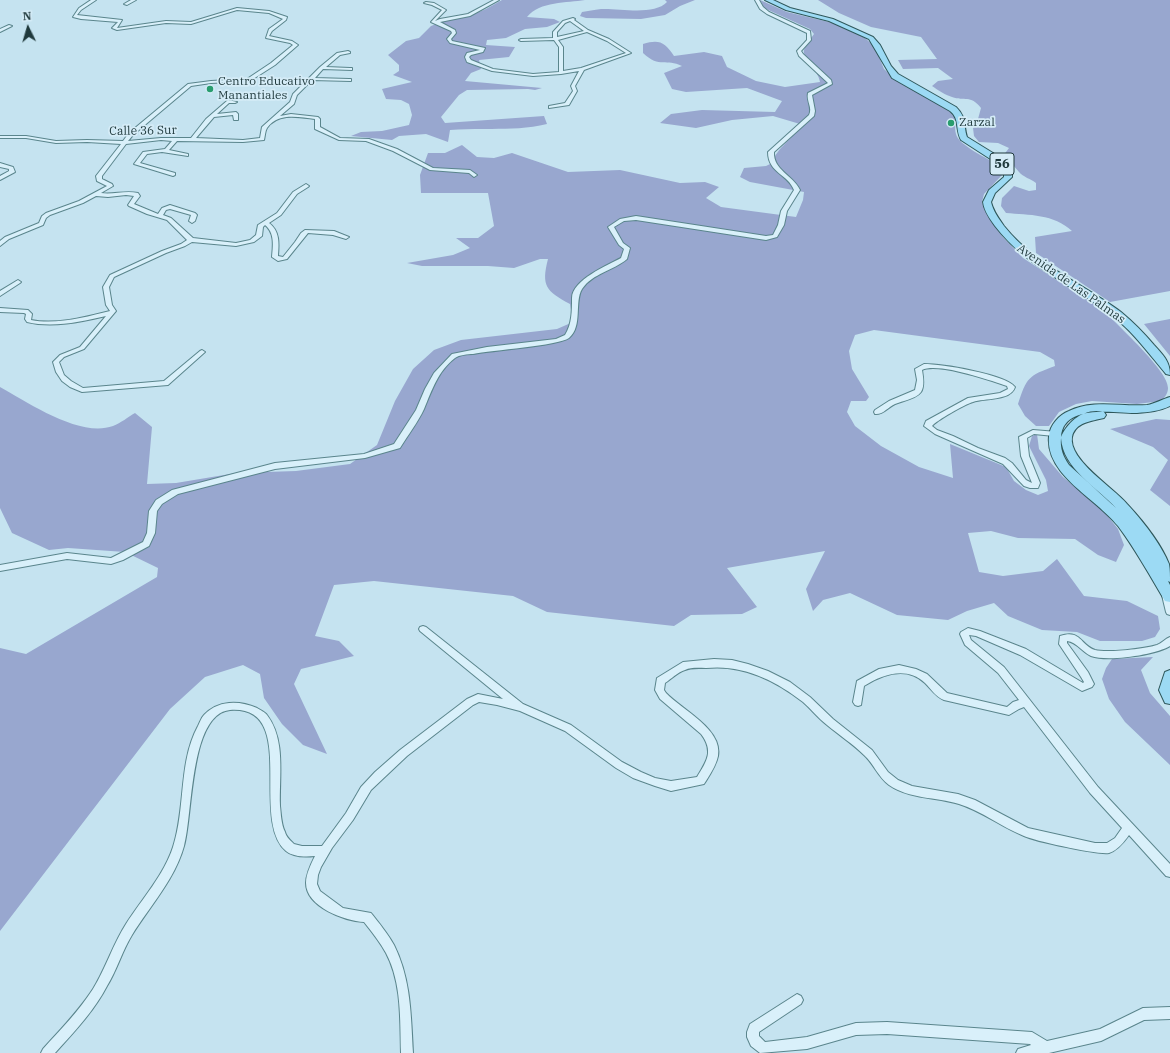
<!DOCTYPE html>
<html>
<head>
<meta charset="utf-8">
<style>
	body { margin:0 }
	#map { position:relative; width:1170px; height:1053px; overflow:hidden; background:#c5e3f0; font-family:"IBM Plex Serif",serif }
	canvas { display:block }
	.north { position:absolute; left:8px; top:8px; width:40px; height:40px; -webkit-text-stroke:3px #d5ecf7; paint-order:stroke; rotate:355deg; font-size:11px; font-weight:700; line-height:16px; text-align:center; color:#1f393c }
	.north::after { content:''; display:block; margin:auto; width:14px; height:18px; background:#1f393c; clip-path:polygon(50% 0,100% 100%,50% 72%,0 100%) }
</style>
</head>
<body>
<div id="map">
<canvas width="1170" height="1053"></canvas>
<div class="north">N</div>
</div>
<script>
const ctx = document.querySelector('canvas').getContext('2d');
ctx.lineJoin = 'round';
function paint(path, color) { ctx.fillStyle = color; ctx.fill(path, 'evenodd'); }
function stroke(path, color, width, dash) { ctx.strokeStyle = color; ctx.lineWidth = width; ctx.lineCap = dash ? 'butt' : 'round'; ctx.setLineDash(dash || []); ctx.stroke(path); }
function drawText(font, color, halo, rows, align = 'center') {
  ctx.font = font + ' "IBM Plex Serif",serif'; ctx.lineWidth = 3.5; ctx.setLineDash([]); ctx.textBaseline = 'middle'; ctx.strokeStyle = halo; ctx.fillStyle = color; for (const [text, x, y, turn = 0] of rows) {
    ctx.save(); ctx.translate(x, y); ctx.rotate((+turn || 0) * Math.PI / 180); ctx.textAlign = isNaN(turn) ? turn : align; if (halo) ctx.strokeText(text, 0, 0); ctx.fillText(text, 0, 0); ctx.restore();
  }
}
paint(new Path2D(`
	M502,0h83c-18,3 -45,1 -58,17l27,2 6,3 -13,5 -22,2 -19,9 -19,2 -1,5 29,2 -6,10 -30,3 2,9 -10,4 -6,8 77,7 -7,2 -7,-1 -61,1 -8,5 -18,22 4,6 99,-7 3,8c-33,8 -64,3 -97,6l-2,12 -22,-8 -27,2 -7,4 -41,-4 10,-4 21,-1 27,-6 3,-10 -3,-11 -8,-4 -15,-1 -4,-10 30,-7 -19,-7 6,-4v-6l-11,-10 18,-14 13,-3 12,-12 16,-6 20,-3 19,-8z
	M665,0h30l-15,6 -15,9 -24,4 -55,-1 -6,-2 2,-4c6,-1 12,-2 19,-3 18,-1 53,7 66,-7z
	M760,0l27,12 46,11 32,15 10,9 9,22 12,11 57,33c4,7 1,14 3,21 2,11 33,25 42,31l5,9 -19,20 -2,8 4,10 16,24 21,22 80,52c12,13 66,61 65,78 0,6 -4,10 -7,13l-24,3 -45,-3 -16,3 -17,8 -10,14h-13l-11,-10 -7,-12c9,-27 10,-28 37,-38l-1,-6 -14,-8 -166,-22 -19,5 -6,16 3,18 17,28 -3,4h-15l-4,11 8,14 26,20 38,21 34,11 -3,-34 56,23 8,14 12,9 12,5 10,-4 -2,-11 -17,-34 3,-10 5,-2 2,15 24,28 40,33 15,19 6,16 -8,17 -18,-7 -23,-16 -57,-1 -27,-7 -23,2 11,39 24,4 40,-5 14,-12 27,37 43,5 31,15 2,13 -5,8 -13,4h-42l-23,-9 -35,-2 -34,-14 -14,-13 -27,8 -19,9 -51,-5 -47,-22 -27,7 -10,11 -7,-22 19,-38 -98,17 30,39 -15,7 -51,1 -17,11 -127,-14 -34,-16 -139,-15 -40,4 -19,51 24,5 15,15 -53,13 -7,15 33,70 -24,-9 -21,-21 -18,-26 -4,-24 -17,-9 -38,12 -35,32 -170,222v-283l26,6 131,-77 1,-9 -33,-16 -57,-4 -19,2 -37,-17 -12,-25v-121c29,16 80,51 113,39 8,-3 15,-9 22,-13l17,14 -5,57 29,-1 60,-10 60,-2 54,-7 27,-19 18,-44 18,-32 21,-19 27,-10 96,-11 16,-7 -3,-18c-24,-13 -29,-18 -22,-45h-8l-26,9 -26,-2h-66l-15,-3 46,-8 17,-7 -14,-10h22l16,-12 -6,-33h-67l-1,-18 8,-22h17l17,-8 15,12 17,1 18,-5 56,19 52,-2 60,13 25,-1 14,5 -13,11 15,9 75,10 7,-17 1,-8 -54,-10 -10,-5 4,-9 22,-2 6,-3c5,-16 21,-23 28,-39l-27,-8 -41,4 -36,8 -36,-5 11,-9 31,-4 73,2 7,-11 -35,-13 -61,4 -14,-3 -8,-16 18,-7c-16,-8 -22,3 -39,-13v-9c16,-5 22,-2 31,12l30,-4 18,4 5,11 29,14 29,6 35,-5c-1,-11 -18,-24 -16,-32 1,-4 7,-12 10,-16l-4,-5 -46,-21z
	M818,0h352v291l-60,11 -74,-49 -1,-16 37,-6c-18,-17 -43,-16 -66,-18l-5,-7 1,-8 12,-12 15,5 7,-1v-7c-5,-4 -13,-6 -17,-11 -5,-6 -9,-11 -16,-16l6,-8 -11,-5 -19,-1 -5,-6 -1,-8 5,-9 3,-11c-11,-14 -16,-6 -29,-11 -7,-2 -14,-7 -20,-11l6,-5 15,-2 -15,-11 -35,1 -5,-9 39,-1 -16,-22 -50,-10 -32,-14z
	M1170,319v37l-26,-32z
	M1156,419l14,1v86l-20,-16 18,-30 -15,-13 -43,-18z
	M1153,657l-12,13 9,23 20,23v49l-45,-43 -16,-23 -7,-20 4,-11 6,-9z`), '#98a7cf');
const minor = new Path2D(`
	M91,0h5l-15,10 -4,5 45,5 -5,8 49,-7 25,1 46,-14 32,3 18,6 -1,3 -14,11 -3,5 23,5 6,4 -23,20 -25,16 -39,2 -20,3 -58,49 -5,6 33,-3h30l15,-19 22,-19 9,2 -2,1h-6l-12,11 19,-2 2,2v6h-4l-1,-5 -19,2 -18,21 47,2 17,-2 2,-11 28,-25 3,-8 27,-27 17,-14 11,-2 2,1v1l-10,2 -14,12 24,1h2v2l-29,-1 -8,9 34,1h2v2l-39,-1 -15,15 -3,9 -14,12 11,-2 27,3 2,2v8l20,11 29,1 28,10 36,19 37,2 7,5 -3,2 -5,-4 -39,-3 -37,-19 -27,-10 -27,-1 -24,-11v-10c-16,-2 -37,-7 -48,9 -2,3 -2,8 -3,12l-21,2 -66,-1 -8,9 19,4v2l-26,-4 -15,2 -7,9 35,10v2l-2,1 -39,-12 9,-12 22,-3 7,-8 -11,-1 -35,4 -24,32v3l10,5 1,2 -12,7c12,2 24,-3 37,0l2,3 -6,8 24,10 4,-6 8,-3 25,8 2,2 -2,6 -3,2 -3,-2 2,-6 -21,-6 -4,1 -3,5 8,3 22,20 43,5 14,-3 6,-5 2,-10 19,-12 16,-21 13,-8 3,2 -1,1 -11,7 -16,21 -12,8c11,8 10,21 9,33l5,1 12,-15 6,-9 4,-3 29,1 15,6 -3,2 -13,-4 -25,-2 -21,26 -9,2 -6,-4c1,-11 3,-24 -7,-32l-2,2 -1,9 -8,6 -18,4 -44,-4 -7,4 -19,7 -52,24 -5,10 3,18 4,6 -32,38 -20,8 -5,5 5,13 7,6 12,7 81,-7 36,-30 2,-1 3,2 -37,33 -86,7 -12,-5 -8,-6 -6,-9 -3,-10 7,-7 20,-8 26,-31c-25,6 -54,12 -79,6l-2,-3 1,-5 -2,-1 -24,-1v-4l28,2 4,4 -1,6c25,5 55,-3 79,-9l-4,-6 -3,-18 7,-12 52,-24 19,-7 6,-4 -20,-20 -20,-6 -18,-8 -1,-1 6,-9 -8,-1 -18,2 -12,-1 -13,7 -33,12 -4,3 -3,7 -34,14 -9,7v-5l5,-4 34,-14 3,-7 4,-3 33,-12 28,-15 -10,-5 -1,-5 25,-32 -34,-2 -31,1 -30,-5h-26v-2h26l30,5 31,-1 36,1 6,-8 59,-49 23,-3 36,-2 24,-16 22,-18 -3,-2 -24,-5 3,-9 14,-10 -14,-6 -32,-3 -46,14 -25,-1 -49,7 -5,-2 6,-6 -37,-3 -8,-2 6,-9z
	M131,0h5l-9,5 -3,-1z
	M494,0h5l-29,16 -30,6 15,8 1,3 -5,6 1,2 33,7 -2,4 -12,3 -2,2 2,3 22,9 40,5 26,-2v-25l-5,-7 -33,1 -2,-1 2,-1 32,-1v-6l10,-11 10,-3 2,1 -1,1 14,10 21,9 22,14 -47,17 -9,16 2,5 -8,14 -20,3v-2l16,-3 8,-12 -2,-5 8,-15 -18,3 -28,2 -41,-5 -25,-9 -2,-5 2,-4 13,-3 -30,-7 -3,-4 5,-6 -1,-2 -20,-9 11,-12 -10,-5 -8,-2 2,-1 8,1 12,7 -11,11 5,-2 28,-5zM570,21l14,10 -27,6v-5l8,-9zM587,32l20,9 19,12 -45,15 -18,3v-24l-5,-7z
	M755,0h4l4,7 6,5 41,19 1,9 -10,11 2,3 28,26 1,4 -20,11 3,16 -1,5 -40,36c-1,18 19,23 26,38l-13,21 -3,14 -7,12 -11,3 -130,-20 -12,1 -10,6 9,16 7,5 -3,11c-14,12 -34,14 -45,30 -8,13 1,37 -13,49 -11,8 -78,12 -96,16 -5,0 -14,1 -18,4 -17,13 -23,32 -31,51 -6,13 -16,26 -24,39l-35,10 -90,11 -97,25 -16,10 -5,7 -2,22 -6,13 -26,14 -12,4 -44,-5 -67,12v-6l67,-12 44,5 32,-16 4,-9 2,-22 7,-11 16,-10 103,-27 89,-9 30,-10 22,-34 9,-21 9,-16 18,-19 35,-7 69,-8 9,-4c7,-11 7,-24 7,-37 0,-18 36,-33 49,-40l3,-9 -5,-4 -11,-18 12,-8 16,-3 130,20 7,-1 5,-10 3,-14 13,-21c-6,-16 -26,-17 -26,-38l41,-37c4,-7 -3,-14 -1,-22l20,-10 -29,-27 -2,-5 10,-11v-7l-40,-19 -7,-5z
	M9,25l3,1 -12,6v-3z
	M0,163l13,4 2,5 -15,8v-4l9,-5v-2l-9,-2z
	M18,280l3,2 -1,1 -20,13v-5z
	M924,364c17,0 81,10 91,23 -4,14 -31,11 -42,15 -8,2 -37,19 -41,24l5,4 16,6 25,12 27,10 7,5 14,17 6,3 -11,-27 -2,-19 14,-7 24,2 1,2 -1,2h-3l-20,-2 -7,4 2,18 11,27 -2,5h-8l-6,-2 -21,-22 -68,-30 -11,-8 2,-5 42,-23 32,-5 8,-4 -1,-3c-18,-6 -69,-24 -85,-16 1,6 3,16 -1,22 -5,7 -19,9 -26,12 -7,3 -12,11 -20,10l-1,-2 1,-2 14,-9 26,-11 2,-10 -2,-11z
	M1165,588l3,1 2,5v21l-3,-1 -1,-2 -5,-21 1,-2z
	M423,626l3,1 97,77 48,21 51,37 19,10 14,6 16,3 26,-4c10,-16 17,-26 4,-43l-41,-35 -5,-9 2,-12 26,-16 31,-3 18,1 16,4 20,7 22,11 20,15 23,22 39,31 16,22 10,8 14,6 46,8 17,6 53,28 67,15h12l8,-5 7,-10 -32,-35 -66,-86 -5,2 -10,6 -65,-15c-8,-3 -13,-11 -19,-17 -18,-17 -42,-9 -61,3l-3,19 -3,1 -3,-1 -2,-3 4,-21 22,-12 20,-4 17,4 11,5 20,19 60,14 6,-5 6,-2 -21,-27 -33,-28 -5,-11 1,-2 7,-4 12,3 46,18 57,34 1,-1 -3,-5 -22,-33 1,-8c21,-7 20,9 35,14 12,3 49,-1 62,-5 5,-2 8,-6 13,-8v9c-15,9 -62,16 -79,10 -9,-4 -14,-14 -24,-15v2l21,29 6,12 -2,3 -10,4 -62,-36 -44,-19 -7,-1 2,5 33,27 94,120 72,77v13l-4,-1 -37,-41c-5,7 -11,15 -20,18 -11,2 -74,-12 -85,-17 -23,-9 -42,-25 -65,-32 -23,-7 -50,-5 -70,-19 -11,-8 -15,-21 -25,-30 -11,-11 -25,-20 -37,-30 -9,-7 -16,-16 -24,-23 -28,-22 -61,-38 -97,-34 -7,0 -15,-1 -21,2 -7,2 -14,9 -20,13l-1,7 2,3c16,17 57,36 52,63 -2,10 -9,20 -14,28l-33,7 -16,-5 -22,-8 -17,-10 -51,-37 -45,-20 -23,-6 -18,-3 -6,3 -66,51 -36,34 -18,30 -21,28 -11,19 -3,8 -1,9 3,7 23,17 28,5c8,10 17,21 23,32 17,34 17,71 19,108h-12c-1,-33 1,-70 -15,-100 -6,-11 -14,-21 -22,-31 -19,-1 -58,-15 -58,-39 0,-9 5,-19 9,-27 -9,1 -22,1 -29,-5 -37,-32 14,-146 -56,-141 -41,4 -37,106 -46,136 -9,33 -34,60 -52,89 -10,16 -15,35 -25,51 -13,25 -33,46 -52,67h-14l2,-4c17,-19 36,-38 50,-60 13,-21 20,-45 33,-65 16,-25 38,-49 47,-77 13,-39 5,-84 25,-121 2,-4 3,-8 6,-11 14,-15 35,-15 53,-7 3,2 8,4 10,7 19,25 12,61 13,91 1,8 1,18 5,26 1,5 6,9 9,12l8,2h20l24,-33 15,-26 14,-15 25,-22 67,-51 11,-5 25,5 -83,-68 -1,-2 1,-2z
	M797,994l4,2 2,4 -2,4 -42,28v4l6,6 42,-5 49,-14 31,-1 145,10 15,9 53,-12 43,-21 27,-1v12l-26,1 -43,21 -52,12h-33l2,-4 13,-4 -1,-1 -143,-10 -31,1 -49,14 -47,4 -9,-7 -4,-9v-5l3,-8z`);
const primary = new Path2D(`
	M765,0h8l17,8 43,11 40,18 7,8 11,21 7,8 58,33c11,11 7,17 11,30l34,21 11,12v7l-17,16 -4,9c2,9 8,17 13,24 31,39 78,57 117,86 12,10 23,21 33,33 9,10 16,16 16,30l-4,-1c-16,-19 -31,-40 -51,-56 -40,-33 -87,-49 -120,-92 -5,-7 -11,-15 -12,-24l6,-12 15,-13v-6l-9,-9 -34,-22c-6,-11 -1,-21 -11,-29l-58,-33 -23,-39 -40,-18 -43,-11z
	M1170,397v9c-10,5 -21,6 -33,7 -22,0 -74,-10 -76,24 7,-16 24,-30 43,-25l2,3 -2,3c-12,3 -29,4 -32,19 -4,23 42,51 55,67 15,16 34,40 42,60 1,5 1,13 1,18l-2,-1 2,4v17l-5,-1c-15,-25 -29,-51 -47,-75 -22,-28 -73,-51 -69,-90 1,-11 10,-21 20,-25 24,-12 52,-4 78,-6 8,-1 15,-6 23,-8zM1061,438c2,31 36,49 55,70l-47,-43c-6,-9 -9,-16 -8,-27z
	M1170,670v34l-5,-1 -6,-13 6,-18z`);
stroke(minor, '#5a858c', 2);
stroke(primary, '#2e575a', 2);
paint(minor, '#d9f0fa');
paint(primary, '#9cdaf4');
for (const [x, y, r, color] of [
	[210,89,4,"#289d6e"],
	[951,123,4,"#289d6e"]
]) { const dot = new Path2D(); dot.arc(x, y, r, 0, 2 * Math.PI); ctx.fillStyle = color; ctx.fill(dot); stroke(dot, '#d5ecf7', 1.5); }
drawText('12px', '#1f393c', '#d5ecf7', [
	["Centro Educativo",218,82],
	["Manantiales",218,96],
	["Zarzal",959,123]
], 'left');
drawText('12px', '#1f393c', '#d5ecf7', [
	["Calle 36 Sur",143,131,-1],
	["Avenida de Las Palmas",1071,284,35]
]);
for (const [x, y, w] of [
	[1002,164,24]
]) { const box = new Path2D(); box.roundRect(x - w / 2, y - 11, w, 22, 3); ctx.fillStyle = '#d5ecf7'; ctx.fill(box); stroke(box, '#1f393c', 1); }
drawText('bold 13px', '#1f393c', null, [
	["56",1002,164]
]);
</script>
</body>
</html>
